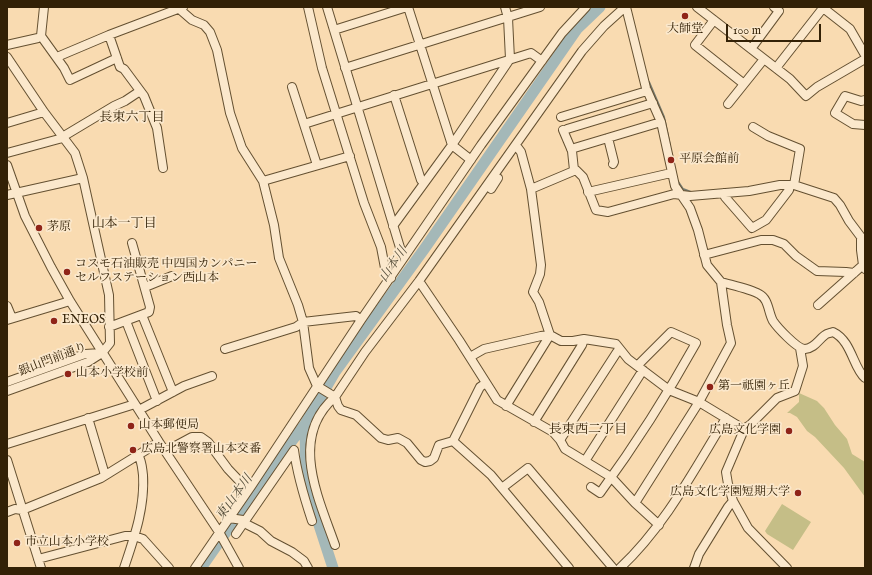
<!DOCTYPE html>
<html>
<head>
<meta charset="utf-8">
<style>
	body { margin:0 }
	#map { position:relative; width:872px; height:575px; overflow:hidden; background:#f9dbb1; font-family:"IM FELL English",serif }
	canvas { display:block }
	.frame { position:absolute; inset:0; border:8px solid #332106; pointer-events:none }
	.scale { position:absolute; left:726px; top:24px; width:95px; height:18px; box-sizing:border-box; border:2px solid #332106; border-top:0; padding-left:5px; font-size:12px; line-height:14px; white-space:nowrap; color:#332106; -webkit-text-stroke:3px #fbe8cc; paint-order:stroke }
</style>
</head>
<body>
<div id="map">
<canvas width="872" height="575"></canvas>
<div class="frame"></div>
<div class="scale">100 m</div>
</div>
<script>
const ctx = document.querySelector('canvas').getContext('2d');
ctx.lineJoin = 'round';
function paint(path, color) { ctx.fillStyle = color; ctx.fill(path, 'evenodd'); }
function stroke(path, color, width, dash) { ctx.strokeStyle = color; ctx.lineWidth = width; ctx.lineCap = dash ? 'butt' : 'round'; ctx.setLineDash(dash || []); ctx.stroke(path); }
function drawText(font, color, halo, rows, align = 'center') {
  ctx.font = font + ' "IM FELL English","Noto Serif JP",serif'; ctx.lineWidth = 3.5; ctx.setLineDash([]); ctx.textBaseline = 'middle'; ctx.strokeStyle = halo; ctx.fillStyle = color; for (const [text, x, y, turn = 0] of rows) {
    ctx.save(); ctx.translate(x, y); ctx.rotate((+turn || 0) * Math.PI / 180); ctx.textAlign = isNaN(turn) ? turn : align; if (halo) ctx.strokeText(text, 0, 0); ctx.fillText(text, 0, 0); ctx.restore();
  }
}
paint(new Path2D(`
	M799,393l18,8 7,7 11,17 12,14 5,15 13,8v35l-21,-29 -29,-31 -8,-6 -10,-14 -7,-4h-3l12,-11z
	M782,504l29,18 -18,28 -26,-16 -2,-3z`), '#c5be87');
stroke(new Path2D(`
	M649,82l15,35 6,29
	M677,180l6,9 8,3`), '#777c71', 2);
stroke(new Path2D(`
	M305,424l1,61 27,83
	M201,568l64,-92 40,-52 30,-52 90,-124 152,-219 23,-22`), '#a4b8b8', 11);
const minor = new Path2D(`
	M44,7l-3,29 23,32 6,12 47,-22
	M177,7l15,13 12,5 6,7 7,18 13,63 12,35 21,33 11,44 5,33 19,47 5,17 6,46 8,18 18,11 3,9 3,4 15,5 25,23 7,2 10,-2 9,5 14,17 4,2 5,-1 4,-3 5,-13 14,-4 27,-54 6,-4
	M308,7l14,61 42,135 17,44 4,21 6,10
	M327,7l71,234 4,13 3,2
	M408,7l44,138 19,15
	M626,7l20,81 15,34 14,64 15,22 8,22 9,35 14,17 6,43 4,18 -32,59 -64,101
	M697,7l93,72 16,17 11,-9 48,-28
	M822,7l28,22 15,26
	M714,20l-19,25 49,39
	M334,30l73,-23
	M109,35l11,32 4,2 20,27 13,32 6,40
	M7,45l31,-7 3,-2
	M751,49l28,-38 -5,-4
	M7,57l37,55 31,41 8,25 26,117 1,48 -8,10 -14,9 -81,29
	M57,57l52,-22 74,-28
	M345,68l195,-61
	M776,68l47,-60
	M292,87l25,78
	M394,95l27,85 3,3
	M865,100l-4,1 -16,-5 -10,17 18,11 12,1
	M728,104l36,-45
	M561,117l86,-26
	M7,123l37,-11
	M304,124l227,-71 11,8
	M753,127l15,9 32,13 -6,36
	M567,129l86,-26
	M563,130l9,21 2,19
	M608,138l6,24 -1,2
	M571,149l90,-27
	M7,153l52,-14 55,-33 11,-5 15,-10
	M7,165l18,51 26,51 19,34 89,141 60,90 20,36
	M263,181l87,-25
	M490,188l1,1 7,-11
	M531,189l45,-19 7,7 13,33 12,2 66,-18 16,2 59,-5 31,-6h14l40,13 6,7 9,16 12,16v13l2,15 2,4
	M588,192l83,-19
	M724,193l1,4 27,31 14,-8 23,-30 1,-5
	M7,195l76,-17
	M393,226l59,-81 58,-86 -2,-41 -3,-11
	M704,255l57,-15h12l11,4 12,12 21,15 29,1 8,1
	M419,281l40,59 38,60 56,32 7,8 5,9 46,28 24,26 24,22
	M721,282c10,3 29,7 38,12 10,5 9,18 14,27 4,6 24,28 32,28 10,-1 13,-9 20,-14 2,-2 6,-2 8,-3 19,9 20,36 32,46
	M145,287l27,-11
	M818,305l45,-40
	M7,306l5,12
	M142,315l31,77
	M7,320l63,-19
	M126,321l31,80
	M109,327l40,-15 1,-5 -18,-64
	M225,349l71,-22 7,-5 53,-6 5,4
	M470,357l14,-8 57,-13 9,-1 11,6h12l11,-2 32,5 12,15 41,31 30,12 38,23 5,5 1,2 -17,40 2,12 5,17 15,27 39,40
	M7,382l78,-28 16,-1
	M506,406l44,-71 -11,-33 -6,-10 7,-18 1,-9 -10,-76 -10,-37 -3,-4
	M139,410l45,-24 28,-10
	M88,418l17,57
	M534,422l48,-77 2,-6
	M742,430l8,-5 27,-27 18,-7 8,-25 -3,-18
	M560,440l57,-88 3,-3
	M453,441l38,34 78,93
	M7,444l128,-40
	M166,451l26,-14h9l7,5 20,27 20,21
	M7,460l34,108
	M585,461l58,-91
	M591,487l9,6c35,-48 67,-98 96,-150l-25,-11 -34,34
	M502,488l26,-20 85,100
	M7,512l8,-3 7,1 79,-32 58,-36
	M229,518l14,2 5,5 12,6 11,10 21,11 12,9 4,7
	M236,534l58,-84c3,24 10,47 18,71
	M335,545c-16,-46 -47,-108 0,-148l30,-45 54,-71 163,-230 22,-25 21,-19
	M38,559l87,-23h9l9,3 26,29
	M124,568c10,-30 21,-60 19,-93 -1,-7 -1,-14 -5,-20
	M195,568l57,-83 109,-165 120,-175 81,-112 24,-26
	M620,568c45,-42 74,-98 106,-150
	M694,568l5,-14 29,-47 5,-6`);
stroke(minor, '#645031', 10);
stroke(minor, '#fbe8cc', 8);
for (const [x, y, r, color] of [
	[685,16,4,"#8f2418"],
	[671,160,4,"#8f2418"],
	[39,228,4,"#8f2418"],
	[67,272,4,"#8f2418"],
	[54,321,4,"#8f2418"],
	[68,374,4,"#8f2418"],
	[710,387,4,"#8f2418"],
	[131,426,4,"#8f2418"],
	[789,431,4,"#8f2418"],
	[133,450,4,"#8f2418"],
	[798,493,4,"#8f2418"],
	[17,543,4,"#8f2418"]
]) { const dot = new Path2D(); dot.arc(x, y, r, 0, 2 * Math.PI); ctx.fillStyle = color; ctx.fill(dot); stroke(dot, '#fbe8cc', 1.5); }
drawText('12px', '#332106', '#fbe8cc', [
	["大師堂",685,30,"center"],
	["平原会館前",679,160],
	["茅原",47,228],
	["コスモ石油販売 中四国カンパニー",75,265],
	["セルフステーション西山本",75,279],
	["ENEOS",62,321],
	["山本小学校前",76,374],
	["第一祇園ヶ丘",718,387],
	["山本郵便局",139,426],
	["広島文化学園",781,431,"right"],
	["広島北警察署山本交番",141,450],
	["広島文化学園短期大学",790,493,"right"],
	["市立山本小学校",25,543]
], 'left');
drawText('12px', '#332106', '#fbe8cc', [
	["銀山門前通り",53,360,-21]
]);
drawText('13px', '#332106', '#fbe8cc', [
	["長束六丁目",132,118],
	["山本一丁目",124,224],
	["長束西二丁目",588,430]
]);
drawText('italic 13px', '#554e3b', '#fbe8cc', [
	["山本川",394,265,-55],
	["東山本川",235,498,-54]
]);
</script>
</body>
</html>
